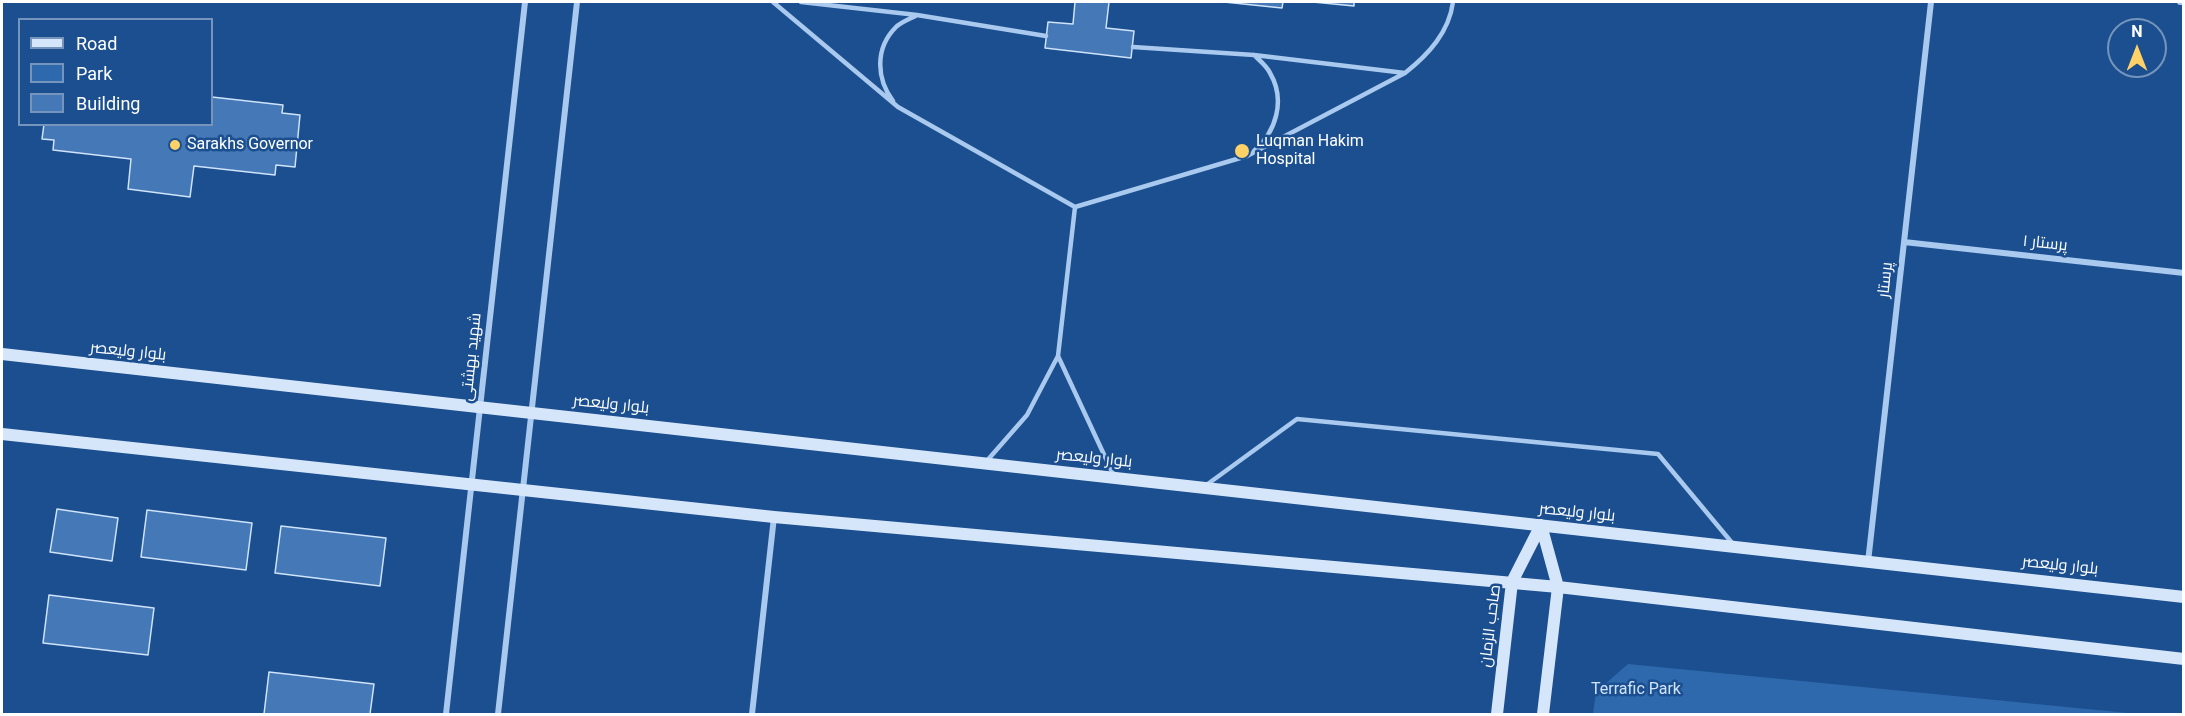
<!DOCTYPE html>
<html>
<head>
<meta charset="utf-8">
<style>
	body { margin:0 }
	#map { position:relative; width:2185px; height:716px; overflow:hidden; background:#1b4f8f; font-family:Roboto,sans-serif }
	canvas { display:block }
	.frame { position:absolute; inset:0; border:3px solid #fff; pointer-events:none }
	.legend { position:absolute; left:18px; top:18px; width:195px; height:108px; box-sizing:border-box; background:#1b4f8f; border:2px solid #7695bc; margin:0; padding:8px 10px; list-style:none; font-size:18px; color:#fff }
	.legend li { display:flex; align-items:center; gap:12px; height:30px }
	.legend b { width:30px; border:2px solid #7695bc }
	.north { position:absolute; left:2107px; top:18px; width:60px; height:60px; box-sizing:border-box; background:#1b4f8f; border:2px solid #7695bc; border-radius:50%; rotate:0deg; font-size:16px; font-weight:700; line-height:24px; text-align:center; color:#fff }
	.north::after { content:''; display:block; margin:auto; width:21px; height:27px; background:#ffd166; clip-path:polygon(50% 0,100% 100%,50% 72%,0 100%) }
</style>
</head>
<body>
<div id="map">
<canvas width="2185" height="716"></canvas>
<div class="frame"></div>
<ul class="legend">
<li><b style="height:8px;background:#d6e6fa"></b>Road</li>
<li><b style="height:16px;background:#2e69ad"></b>Park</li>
<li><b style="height:16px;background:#4478b7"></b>Building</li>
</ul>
<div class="north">N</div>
</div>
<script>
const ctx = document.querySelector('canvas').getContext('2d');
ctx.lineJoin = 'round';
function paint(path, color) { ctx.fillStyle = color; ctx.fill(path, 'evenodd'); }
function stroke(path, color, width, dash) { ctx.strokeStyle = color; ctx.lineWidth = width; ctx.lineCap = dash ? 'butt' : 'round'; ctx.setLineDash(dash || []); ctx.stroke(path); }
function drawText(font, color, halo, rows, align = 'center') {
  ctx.font = font + ' Roboto,Cairo,sans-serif'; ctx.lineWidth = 5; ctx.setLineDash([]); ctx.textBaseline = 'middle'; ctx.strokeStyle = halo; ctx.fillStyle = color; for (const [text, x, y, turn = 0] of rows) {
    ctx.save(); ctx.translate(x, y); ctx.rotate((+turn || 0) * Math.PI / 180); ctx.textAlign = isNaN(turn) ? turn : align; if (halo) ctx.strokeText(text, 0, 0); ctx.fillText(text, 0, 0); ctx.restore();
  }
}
paint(new Path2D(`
	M1628,664l510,50h-545l3,-22z`), '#2e69ad');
const building = new Path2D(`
	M1075,2h34l-3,26 28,3 -3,27 -86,-10 3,-26 25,2z
	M1224,2h59l-1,6z
	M1313,2h41v4z
	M212,97l71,8 -1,8 18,2 -5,52 -19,-2 -1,10 -81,-9 -4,31 -62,-8 3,-30 -78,-9 1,-10 -12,-1 2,-15h168z
	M57,509l61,9 -6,43 -62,-9z
	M147,510l105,13 -6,47 -105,-13z
	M281,526l105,12 -6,48 -105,-13z
	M49,595l105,13 -6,47 -105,-12z
	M269,672l105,12 -4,30h-106z`);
paint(building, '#4478b7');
stroke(building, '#cfe3fa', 1.5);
stroke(new Path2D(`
	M773,2l125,105 177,100 172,-51 158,-83c24,-19 44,-41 48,-71
	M801,2l116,13 129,21
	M1133,47l121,8 151,18
	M893,101c-17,-23 -18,-53 3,-74 5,-5 14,-8 21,-12
	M1254,151c22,-19 32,-51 16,-78 -3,-7 -11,-13 -16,-18
	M1058,356l56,120
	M985,463l42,-48 31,-59 17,-149
	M1205,486l92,-67 361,35 75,90`), '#a9c9ee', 4.5);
stroke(new Path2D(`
	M2180,2h4
	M1904,242l280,31
	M1868,562l63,-560
	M446,714l79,-712
	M498,714l79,-712
	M752,714l22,-197`), '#a9c9ee', 6);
stroke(new Path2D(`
	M2,354l2182,243
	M2,434l772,83 784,70 626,72
	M1541,525l17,62 -15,127
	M1497,714l15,-132 29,-57`), '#d6e6fa', 12);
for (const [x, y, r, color] of [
	[175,145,6,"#ffd166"],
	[1242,151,8,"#ffd166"]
]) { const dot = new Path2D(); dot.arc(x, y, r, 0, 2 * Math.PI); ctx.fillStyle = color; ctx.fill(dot); stroke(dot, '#1b4f8f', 2); }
drawText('16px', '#fff', '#1b4f8f', [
	["Luqman Hakim",1256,142],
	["Hospital",1256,160],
	["Sarakhs Governor",187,145]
], 'left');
drawText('16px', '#fff', '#1b4f8f', [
	["پرستار ۱",2045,244,6],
	["پرستار",1886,280,-84],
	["بلوار ولیعصر",128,352,6],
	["شهید بهشتی",472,357,-84],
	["بلوار ولیعصر",611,405,6],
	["بلوار ولیعصر",1094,459,6],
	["بلوار ولیعصر",1577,513,6],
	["بلوار ولیعصر",2060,566,6],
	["صاحب الزمان",1491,626,-83]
]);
drawText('16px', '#cfe3fa', '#1b4f8f', [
	["Terrafic Park",1636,690]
]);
</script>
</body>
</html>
